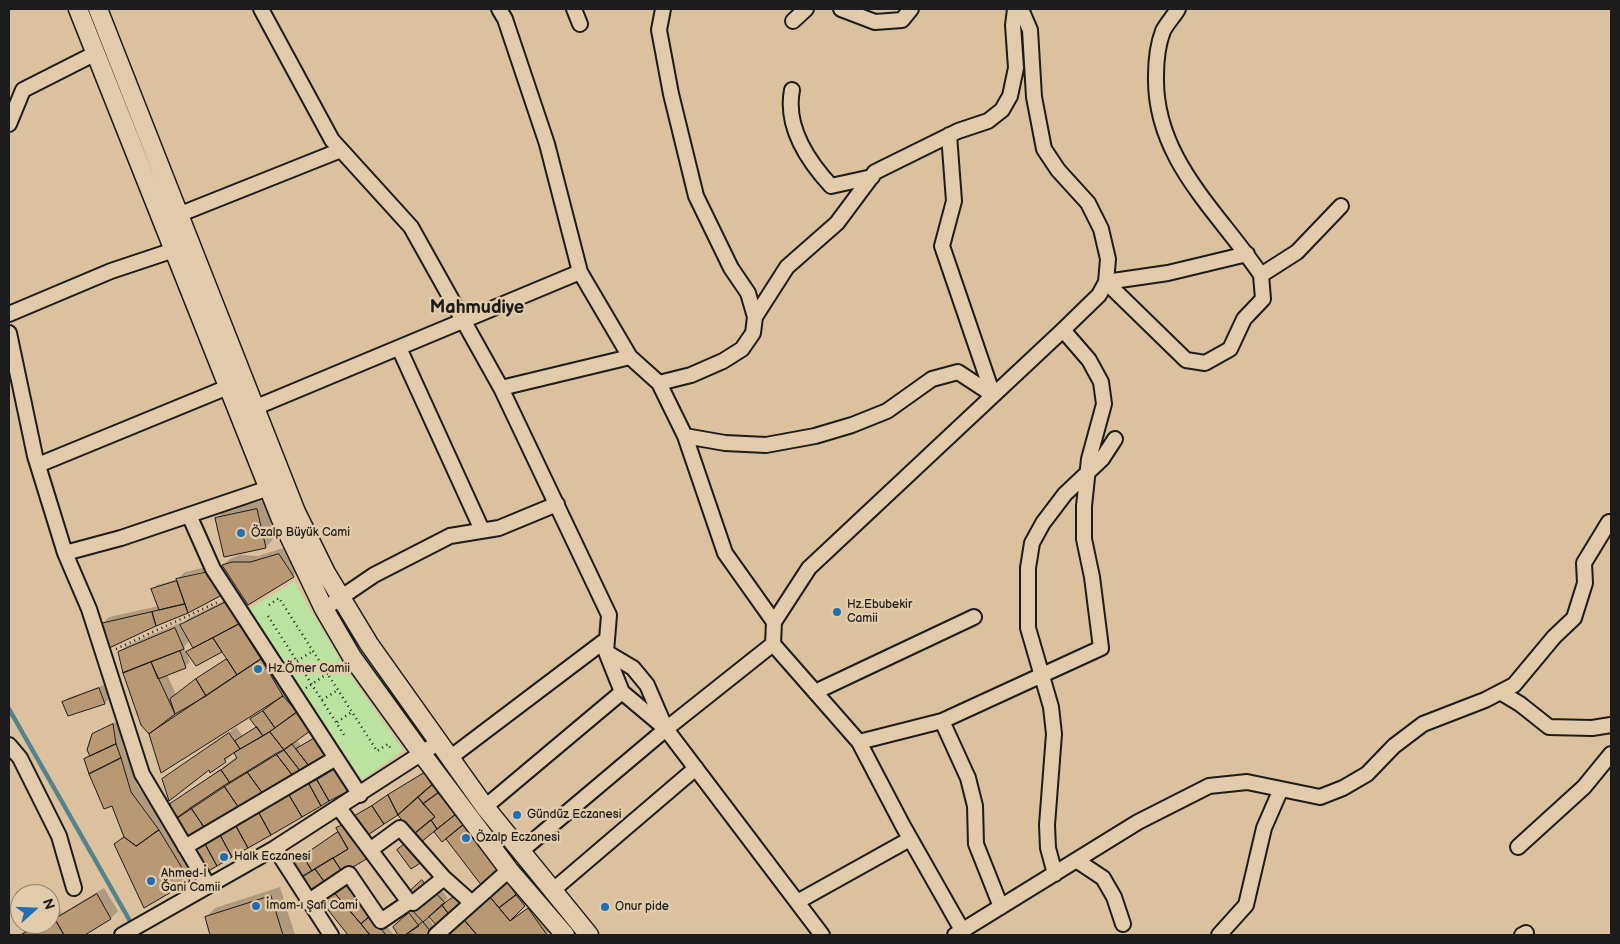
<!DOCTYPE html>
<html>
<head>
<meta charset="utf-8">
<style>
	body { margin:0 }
	#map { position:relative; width:1620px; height:944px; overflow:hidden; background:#dbc19d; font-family:"Balsamiq Sans",sans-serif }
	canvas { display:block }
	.frame { position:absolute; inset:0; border:10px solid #1c1c1c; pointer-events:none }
	.north { position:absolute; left:10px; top:884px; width:50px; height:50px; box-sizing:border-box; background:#e1cbaa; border:1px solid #928571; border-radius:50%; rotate:70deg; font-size:14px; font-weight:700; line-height:20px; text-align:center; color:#1c1c1c }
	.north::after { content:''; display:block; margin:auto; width:18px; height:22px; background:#1f6fb2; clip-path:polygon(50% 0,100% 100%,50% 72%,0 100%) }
</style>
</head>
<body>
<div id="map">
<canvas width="1620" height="944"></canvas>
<div class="frame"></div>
<div class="north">N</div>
</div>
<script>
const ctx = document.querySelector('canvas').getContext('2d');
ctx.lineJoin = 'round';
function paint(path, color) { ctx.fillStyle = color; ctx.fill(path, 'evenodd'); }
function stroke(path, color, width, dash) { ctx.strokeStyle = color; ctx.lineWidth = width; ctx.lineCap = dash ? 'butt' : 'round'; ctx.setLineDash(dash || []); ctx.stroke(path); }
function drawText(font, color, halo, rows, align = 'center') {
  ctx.font = font + ' "Balsamiq Sans",sans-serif'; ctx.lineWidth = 5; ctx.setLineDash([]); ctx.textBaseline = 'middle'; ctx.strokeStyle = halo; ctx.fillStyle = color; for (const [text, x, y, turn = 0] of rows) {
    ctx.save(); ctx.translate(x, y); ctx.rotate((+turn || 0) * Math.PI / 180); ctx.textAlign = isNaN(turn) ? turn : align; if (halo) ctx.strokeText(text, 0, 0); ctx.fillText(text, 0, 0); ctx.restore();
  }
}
paint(new Path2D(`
	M294,582l49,83 60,85 -41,30 -113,-171z`), '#b9e39f');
paint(new Path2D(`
	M266,500l9,37 -9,10 -50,-28 10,-10z
	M286,547l14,22 -7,7 -70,-11 7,-6 9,-4 19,1z
	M215,565l13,22 -6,7 -112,52 -8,-22 7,-7 50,-11 -6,-17 4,-4 21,-6 7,-7zM214,569v3l-29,6v-2z
	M234,596l80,130 -18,13 5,7 18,-12 6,20 -120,74 -33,-24 66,-48 -4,-4 -9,10 -15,6 -46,12 72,-53 7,9 15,-10 -6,-7 14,-11 -2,-2 -103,65 -11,-38 -8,-8 -23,-72 7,-7 56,-24 1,2 6,-6zM190,640l4,7 -6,5 8,13 26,-15 6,9 -52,36 -9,-21 18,-7 5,-5 -6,-15z
	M104,685l5,14 -4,4 -36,12 -6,-12 5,-5z
	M117,721l8,33 3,-2 9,33 62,85 -9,10 -46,26 -29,-62 10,-9 -12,-30 -28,-46 5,-5 3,-19z
	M340,765l12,20 -5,5 -142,81 -11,-20 4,-4z
	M429,769l77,95 -23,20 -37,-47 -4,3 -8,-10 -36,-17 -44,4z
	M350,820l22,32 -57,39 -20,-30 44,-30 -1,-3 4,-4z
	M348,879l46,56h-44l-28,-34z
	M512,879l16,21 -12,13 1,2 19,-13 18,26 -8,7h-102l27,-25z
	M280,887l15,48h-83l-6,-18 9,-9z
	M439,887l9,11 -21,19 8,10 -9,8h-16l-3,-2 -7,2 -6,-8z
	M104,888l14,23 -7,7 -29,17h-64l19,-11h13v-8l10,-6 2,3z`), '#0003');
stroke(new Path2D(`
	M9,709l129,226`), '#53838c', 4.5);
const building = new Path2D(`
	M257,509l9,39 -42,9 -9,-39z
	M279,554l15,23 -46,28 -26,-40 10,-3h18z
	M208,572l14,23 -34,18 -12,-34z
	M177,581l8,23 -26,6 -8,-21z
	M226,602l13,22 -46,24 -13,-23z
	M185,604l3,9 -32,13 -4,-14z
	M152,612l4,14 -47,22 -9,-24z
	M239,624l22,35 -24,16 -24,-37z
	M175,628l9,21 -61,24 -5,-21z
	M213,638l9,14 -26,14 -10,-14z
	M180,651l6,17 -28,11 -7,-17z
	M227,659l10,16 -31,21 -10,-17z
	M261,659l22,37 -122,77 -12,-39z
	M151,662l24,52 -26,20 -8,-9 -18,-52z
	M196,679l10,17 -31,18 -5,-15z
	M99,688l6,16 -37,12 -6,-14z
	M283,696l14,16 -22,16 -12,-17z
	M263,711l12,17 -12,8 -13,-17z
	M297,712l13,19 -26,19 -14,-18z
	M113,724l3,20 -26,12 -3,-6 5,-16z
	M257,727l6,9 -23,13 -5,-8z
	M270,732l14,18 -54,33 -9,-13 16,-12 -3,-5z
	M229,733l11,16 -16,10 2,3 -16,11 -1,-3 -40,31 -7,-22z
	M315,738l11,17 -17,11 -13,-17z
	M116,744l5,14 -32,16 -5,-15z
	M292,744l17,22 -8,6 -17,-22z
	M284,750l17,22 -8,4 -17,-22z
	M276,754l17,22 -30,18 -16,-22z
	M121,758l10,34 28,38 -23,16 -12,-9 -12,-31 -8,3 -15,-35z
	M335,769l13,22 -19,10 -12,-21z
	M221,770l9,13 -57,38 -3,-17z
	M247,772l16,22 -24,14 -15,-22z
	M424,773l8,12 -34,30 -10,-20z
	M317,780l12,21 -8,5 -12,-22z
	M309,784l12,22 -19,11 -13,-22z
	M432,785l6,8 -15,11 -5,-7z
	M224,786l15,22 -33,22 -15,-22z
	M438,793l17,22 -18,14 -6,-9 4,-3 -12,-13z
	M289,795l13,22 -31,18 -12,-22z
	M388,795l10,20 -14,9 -12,-18z
	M418,797l17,20 -22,18 -15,-20z
	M372,806l12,18 -19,13 -12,-20z
	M191,808l15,22 -21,11 -12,-20z
	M259,813l12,22 -23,13 -12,-22z
	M455,815l8,10 -21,17 -8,-10z
	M431,820l6,9 -17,14 -7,-8z
	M345,824l23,34 -25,15 -10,-15 15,-9 -12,-21z
	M463,825l37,47 -18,14 -36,-47z
	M236,826l12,22 -16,9 -12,-22z
	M159,830l31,51 -46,27 -30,-64 10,-7 12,9z
	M338,832l10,17 -36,22 -9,-15z
	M220,835l12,22 -15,9 -12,-22z
	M406,843l16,19 -11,7 -14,-19z
	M205,844l12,22 -12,7 -13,-22z
	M303,856l9,15 -10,6 -11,-14z
	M333,858l10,15 -17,11 -11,-15z
	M315,869l11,15 -12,9 -12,-16z
	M422,880l5,7 -13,11 -5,-6z
	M343,882l27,34 -9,8 -29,-34z
	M508,882l8,13 -17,13 -9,-11z
	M332,890l29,34 9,11h-22l-27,-34z
	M434,891l11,12 -22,19 -11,-12z
	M97,894l14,25 -26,16h-21l-9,-16z
	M516,895l9,11 -15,15 -11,-13z
	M271,896l12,39h-73l-5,-18z
	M455,896l9,11 -14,9 -8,-11z
	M490,897l20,24 18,-13 19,27h-70l-15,-18z
	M442,905l8,11 -14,9 -7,-8z
	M409,913l10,13 -14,9h-7l-5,-8z
	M53,916l11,19h-43l19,-11h10v-6z
	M370,916l16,19h-16l-9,-11z
	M463,919l14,16h-33z
	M423,922l8,10 -4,3 -20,-1z`);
paint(building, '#b99974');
stroke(building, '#1c1c1c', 1);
const minor = new Path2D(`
	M261,9l71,131 79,87 90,161 108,227 -3,37 16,40 44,37
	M499,9l6,10 42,125 33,128 50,85 29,26 26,53 40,117 49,69 -1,22 86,98 44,84 59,104v5
	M574,9l6,15
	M663,9l-4,21 12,64 25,102 35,72 17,25 7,24
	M841,9l34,13 27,-2 9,-11
	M1178,9c-4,7 -11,14 -15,22 -5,13 -7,31 -7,45 -2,83 62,135 105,199
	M793,21l13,-12
	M792,90c-7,36 15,70 39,96l41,-9
	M9,124l14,-34 73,-37
	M1106,282l80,78 19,3 25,-14 14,-30 19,-20 -2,-24 36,-23 44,-46
	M1106,282l62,-9 79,-19
	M9,314l102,-43 63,-21 4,-35 163,-65
	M9,333l26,123 30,97 24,56 53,165 66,111
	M399,348l83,182
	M659,383l32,-8 32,-14 19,-12 11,-16 2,-16 32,-50 50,-44 38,-51 83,-41 30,-10 14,-11 8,-14 6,-28 -3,-43 2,-16
	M501,388l129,-31
	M254,408l326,-136
	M685,436l40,7 41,2 49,-9 37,-11 35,-14 45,-32 26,-7 35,23 -51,-149 12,-45 -5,-66
	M38,465l190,-78
	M189,515l24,54 147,226
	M65,553l56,-15 148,-50
	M324,609l50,-34 76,-39 49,-8 58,-24
	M774,622l35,-54 254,-238 36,-35 7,-13 2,-23 -7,-30 -13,-26 -30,-33 -14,-21 -10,-52 -4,-67 -9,-21
	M606,652l27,16 14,17 19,44 156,206
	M815,692l159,-75
	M1500,692l20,12 29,23 43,1 19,-3
	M942,721l26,57 7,28 1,38 25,63
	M859,742l83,-21 159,-73 -9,-71 -8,-38v-33l5,-47 15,-55 -3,-22 -12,-22 -26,-30
	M9,745l11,13 39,78 15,52
	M451,757l156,-118
	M485,807l137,-115
	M185,847l151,-89
	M1518,847l66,-60 27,-33
	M275,848l56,87
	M370,850l30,-22 44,50 28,25
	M520,852l146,-123 107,-85
	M1076,860l27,18 11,19 9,27
	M1055,874l-7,-26 -1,-23 7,-91 -3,-27 -23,-79v-60l4,-25 11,-20 22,-29 37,-35 13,-20
	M552,891l144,-123
	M309,901l40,-27 32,47 28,-19 -70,-94
	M409,902l4,1 31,-25
	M797,902l113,-63
	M122,935l153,-87 164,-106
	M436,935l73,-65
	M955,935l183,-113 71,-36 38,-4 73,15 23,-9 24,-14 27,-28 29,-22 62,-24 29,-15 40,-48 20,-19 11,-35 -1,-20 25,-41
	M1219,935l27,-30 18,-77 17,-39
	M1522,935l4,-2`);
const major = new Path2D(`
	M78,9l202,508 44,92 28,48 70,97 87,116 56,65
	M98,9l198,503 30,61 43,71 116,163 104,128`);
stroke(minor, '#1c1c1c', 18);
stroke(major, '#1c1c1c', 21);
stroke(new Path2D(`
	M269,605l10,-7 98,153 11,-7 3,5
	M268,616l78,122
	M116,649l102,-47
	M297,661l16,-10
	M306,688l33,-22
	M322,700l16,-10
	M337,722l15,-10`), '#1c1c1c', 2.5, [1, 4]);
stroke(minor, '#e1cbaa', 14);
stroke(major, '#e1cbaa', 18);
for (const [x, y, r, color] of [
	[241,533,5,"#1f6fb2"],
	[837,612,5,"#1f6fb2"],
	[258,669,5,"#1f6fb2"],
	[517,815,5,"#1f6fb2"],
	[466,838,5,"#1f6fb2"],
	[224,857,5,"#1f6fb2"],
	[151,881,5,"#1f6fb2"],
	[256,906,5,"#1f6fb2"],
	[605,907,5,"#1f6fb2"]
]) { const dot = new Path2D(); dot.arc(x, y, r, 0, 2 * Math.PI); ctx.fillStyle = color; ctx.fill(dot); stroke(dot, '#e1cbaa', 2); }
drawText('12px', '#1c1c1c', '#e1cbaa', [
	["Özalp Büyük Cami",251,533],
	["Hz.Ebubekir",847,605],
	["Camii",847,619],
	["Hz.Ömer Camii",268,669],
	["Gündüz Eczanesi",527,815],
	["Özalp Eczanesi",476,838],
	["Halk Eczanesi",234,857],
	["Ahmed-İ",161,874],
	["Ğani Camii",161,888],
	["İmam-ı Şafi Cami",266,906],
	["Onur pide",615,907]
], 'left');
drawText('bold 18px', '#1c1c1c', '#e1cbaa', [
	["Mahmudiye",477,308]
]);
</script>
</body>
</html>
